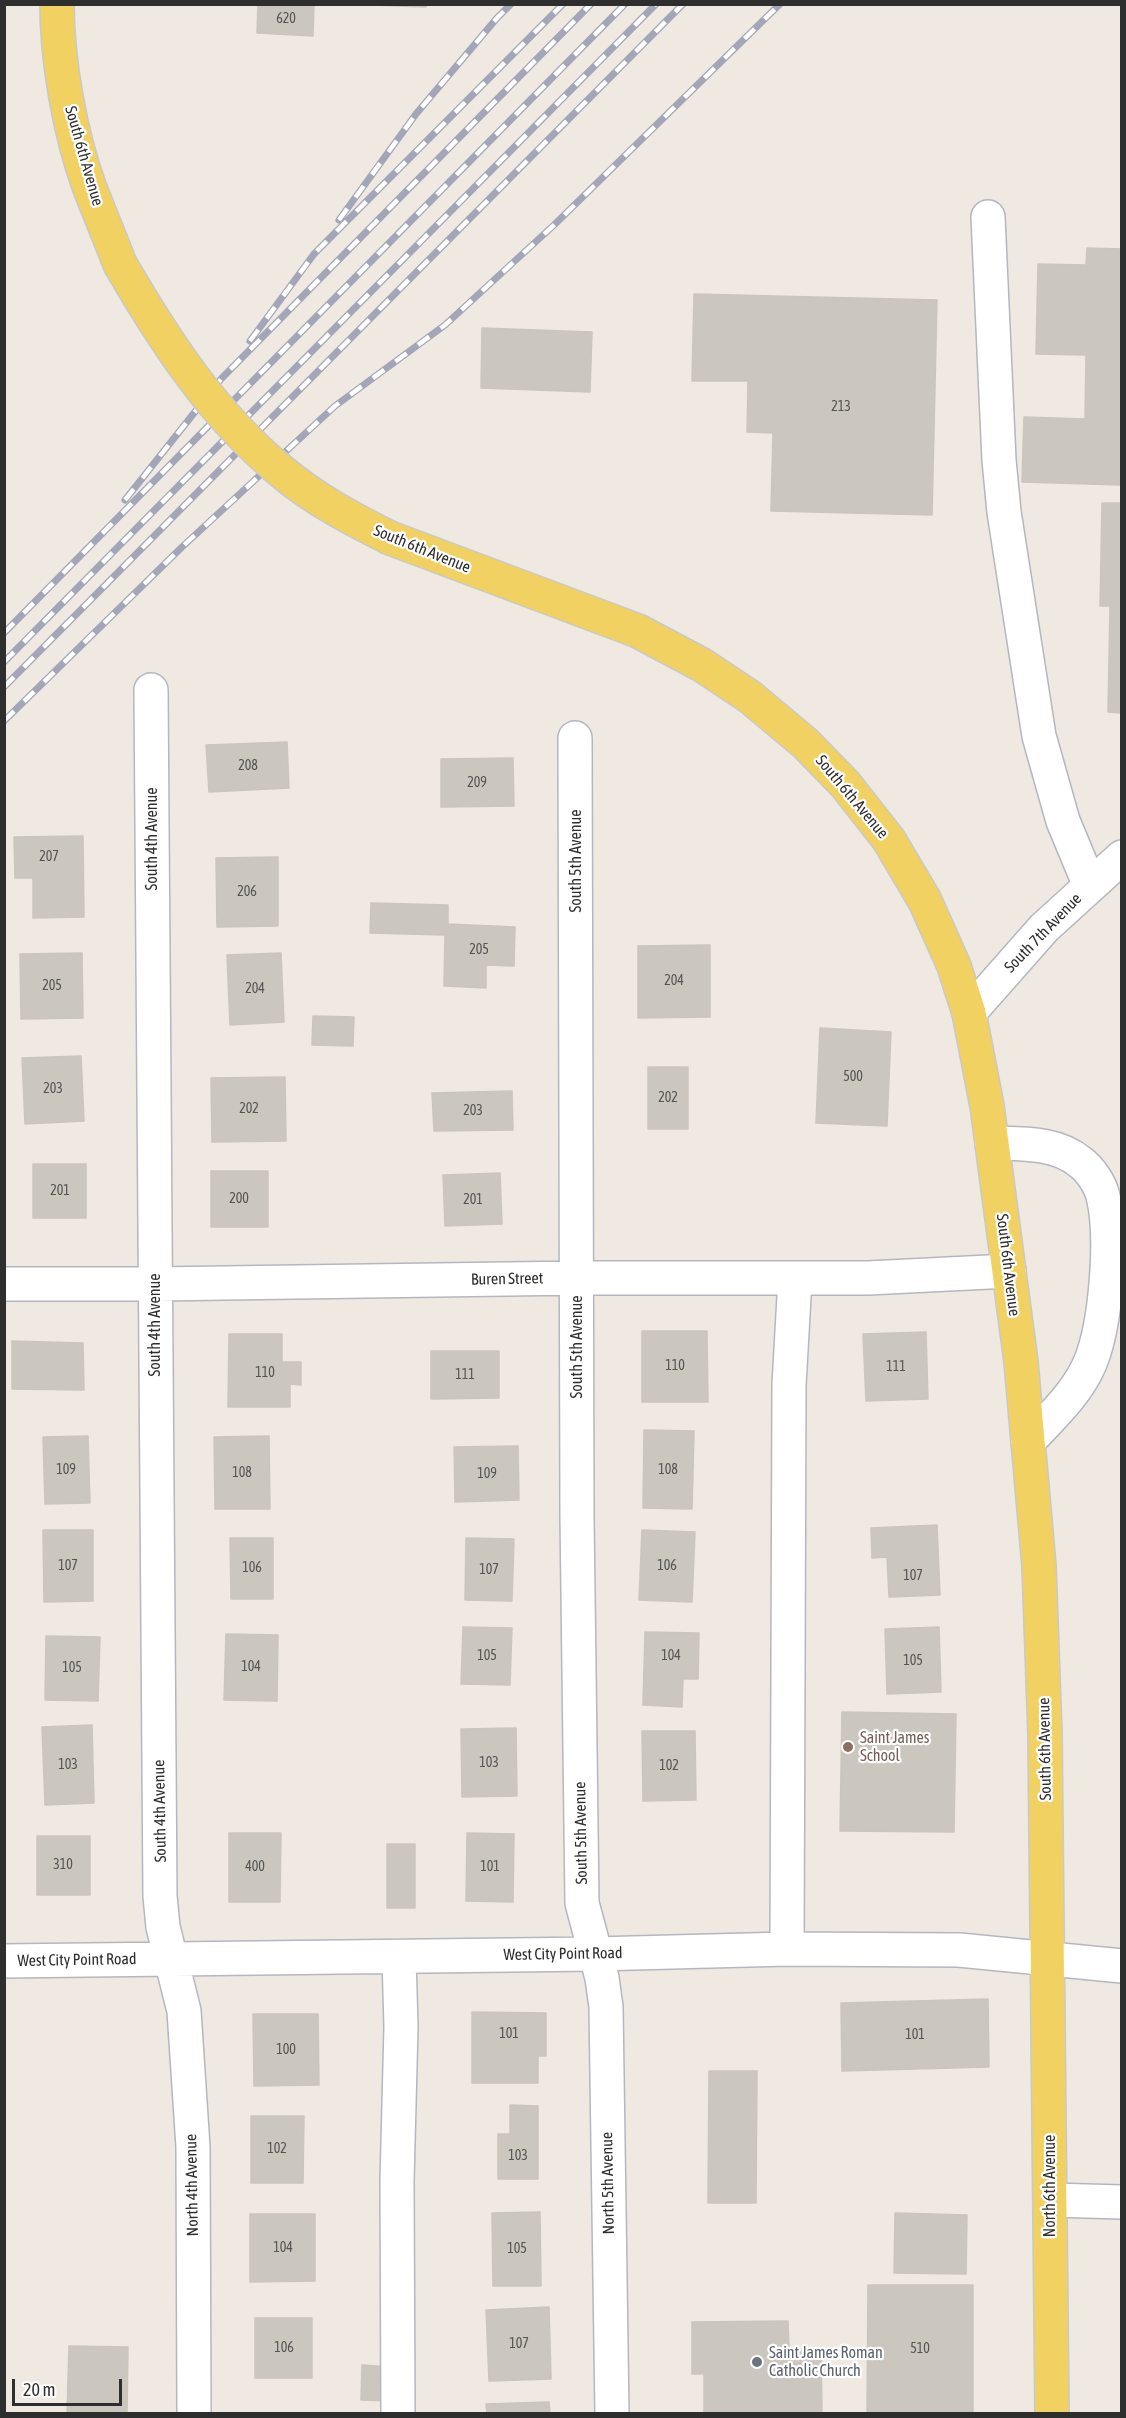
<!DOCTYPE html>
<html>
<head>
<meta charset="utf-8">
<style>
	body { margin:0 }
	#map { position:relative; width:1126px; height:2418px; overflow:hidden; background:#efe9e1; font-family:"Asap Condensed",sans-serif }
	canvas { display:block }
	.frame { position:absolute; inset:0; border:6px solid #2e2e2e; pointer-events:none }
	.scale { position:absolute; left:12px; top:2379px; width:110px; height:27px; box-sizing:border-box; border:3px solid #2e2e2e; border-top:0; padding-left:8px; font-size:18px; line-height:21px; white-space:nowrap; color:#2e2e2e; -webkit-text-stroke:4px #fff; paint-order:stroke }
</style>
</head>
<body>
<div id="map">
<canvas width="1126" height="2418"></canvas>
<div class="frame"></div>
<div class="scale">20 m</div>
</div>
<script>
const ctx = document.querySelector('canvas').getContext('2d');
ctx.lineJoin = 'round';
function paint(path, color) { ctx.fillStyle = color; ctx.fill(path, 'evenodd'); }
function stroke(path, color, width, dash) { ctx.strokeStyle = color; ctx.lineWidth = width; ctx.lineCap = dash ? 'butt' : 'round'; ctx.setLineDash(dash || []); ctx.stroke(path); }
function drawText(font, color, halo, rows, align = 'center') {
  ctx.font = font + ' "Asap Condensed",sans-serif'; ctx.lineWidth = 4.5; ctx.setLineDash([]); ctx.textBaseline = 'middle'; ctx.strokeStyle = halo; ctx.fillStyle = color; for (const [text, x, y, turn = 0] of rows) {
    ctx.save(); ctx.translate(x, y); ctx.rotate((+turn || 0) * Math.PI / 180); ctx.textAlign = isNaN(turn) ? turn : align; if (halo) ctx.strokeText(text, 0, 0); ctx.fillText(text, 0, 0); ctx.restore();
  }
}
const building = new Path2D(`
	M258,4h56l-1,32 -56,-3z
	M344,4h82v3z
	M1087,248l35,1v236l-100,-3 2,-65 61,2 1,-64 -50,-1 2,-90 48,1z
	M694,294l243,6 -5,215 -161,-4 2,-78 -26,-1 1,-51h-56z
	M482,328l110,4 -2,60 -109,-4z
	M1102,503h20v210l-14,-1 2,-106h-10z
	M287,742l2,46 -80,4 -3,-47z
	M513,758l1,48 -73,1v-48z
	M83,836l1,81 -51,1v-40h-18l-1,-41z
	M278,857v69l-61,1 -1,-69z
	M371,903l77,2v19l67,3 -1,39 -28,-1v23l-42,-2 1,-51 -75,-2z
	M710,945v72l-72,1v-72z
	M82,953l1,65 -62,1 -1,-65z
	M281,953l3,69 -54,3 -3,-70z
	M313,1016l41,1 -1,29 -41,-1z
	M820,1028l71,4 -4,94 -71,-3z
	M81,1056l3,65 -59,3 -3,-66z
	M648,1067h40v62h-40z
	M285,1077l1,64 -74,1 -1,-64z
	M512,1091l1,39 -79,1 -2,-38z
	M33,1164h53v54h-53z
	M211,1171h57v56h-57z
	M500,1173l2,51 -57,2 -2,-51z
	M642,1331h65l1,71h-66z
	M926,1332l2,67 -62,2 -3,-67z
	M229,1334h53v28h19v23l-11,-1v23h-62z
	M12,1341l71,2 1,47 -72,-1z
	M431,1351h68v47l-68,1z
	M644,1430l50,1 -2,78 -49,-1z
	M88,1436l2,67 -45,1 -2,-67z
	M269,1436l1,73h-55l-1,-72z
	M518,1446l1,54 -64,2 -1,-55z
	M937,1525l3,70 -51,2 -2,-40 -15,1 -1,-30z
	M43,1530h50v71l-49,1z
	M642,1530l53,2 -3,70 -53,-2z
	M230,1538h43v61h-42z
	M466,1538l48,1 -2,62 -47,-1z
	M463,1627l49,1 -2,57 -49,-1z
	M939,1627l2,65 -54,2 -2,-65z
	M645,1632l54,1 -1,46h-15l-1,28 -39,-2z
	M226,1634l52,1 -1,66 -53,-1z
	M46,1636l54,1 -2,64 -53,-1z
	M842,1712l114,2 -2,118 -114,-1z
	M92,1725l2,78 -49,2 -3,-78z
	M516,1728l1,68 -55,1 -1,-68z
	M642,1731h53l1,69 -53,1z
	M229,1833h52l-1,69h-51z
	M467,1833l47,1 -1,68 -47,-1z
	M37,1836h53v59h-53z
	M387,1844h28v64h-28z
	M988,1999l1,68 -147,4 -1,-68z
	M472,2012l74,1v43h-8v27h-66z
	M253,2014h65l1,71 -65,1z
	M709,2071h48l-1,132h-48z
	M510,2105l28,1v73h-40v-45h12z
	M251,2116h53l-1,67h-52z
	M540,2212l1,74h-48l-1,-73z
	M895,2213l72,2 -1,59 -72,-1z
	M250,2214h65v67l-65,1z
	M868,2285h105v129h-106z
	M549,2307l2,72 -62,2 -3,-71z
	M255,2318h57v60h-57z
	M788,2321l1,28h32l1,65h-118v-40h-12v-52z
	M69,2346l59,1 -1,67h-60z
	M362,2365l29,2 -1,34 -29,-1z
	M549,2402l1,12h-63l-1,-10z`);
paint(building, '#cbc7bf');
stroke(building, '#cbc5ba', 1.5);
const minor = new Path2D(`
	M988,217l11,243 5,52 35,224 24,85 27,65
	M151,690l9,1206 3,31 21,84 9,136 1,267
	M575,738l2,778 5,387 20,75 4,29 6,407
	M969,1013l75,-85 78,-71
	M992,1143c30,1 64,-1 88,19 10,7 20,22 23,34 10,41 3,129 -13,167 -13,31 -40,55 -62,79
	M4,1284h151l423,-6h290l141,-7
	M787,1949l2,-564 6,-106
	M4,1961l591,-7 192,-5 172,1 163,16
	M1051,2200l71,2
	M398,2414l-1,-233 4,-154 -2,-70`);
const major = new Path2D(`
	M57,4c0,57 13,129 32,182 10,26 21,52 31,78
	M390,538l248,93 64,34 48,32 55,46 40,41 44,56 36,61 29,65 15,47 18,93 34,256 18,204 6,169 7,679`);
stroke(minor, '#b4b7c1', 36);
stroke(major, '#c9c9c9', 36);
stroke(minor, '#fff', 33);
stroke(major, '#f2d163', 33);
const rail = new Path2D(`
	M339,220l77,-106 81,-96 14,-14
	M250,341l64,-87 249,-250
	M125,500l96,-121 370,-375
	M4,633l621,-629
	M4,662l652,-658
	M4,687l679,-683
	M4,721l177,-173 154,-142 110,-81 109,-100 226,-221`);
stroke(rail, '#a3a6b8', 7);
stroke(rail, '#fff', 4.5, [14]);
const majorBridge = new Path2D(`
	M120,264c44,76 92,150 161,207 33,28 71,48 109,67`);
stroke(majorBridge, '#c9c9c9', 36, []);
stroke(majorBridge, '#f2d163', 33);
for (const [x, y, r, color] of [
	[848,1747,6,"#8d6e63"],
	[757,2362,6,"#6b7280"]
]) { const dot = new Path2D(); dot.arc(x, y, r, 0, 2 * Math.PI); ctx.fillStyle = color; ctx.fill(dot); stroke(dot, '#fff', 2); }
drawText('14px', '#555452', null, [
	["620",286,19],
	["213",841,407],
	["208",248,766],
	["209",477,783],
	["207",49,857],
	["206",247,892],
	["205",479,950],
	["204",674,981],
	["205",52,986],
	["204",255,989],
	["500",853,1077],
	["203",53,1089],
	["202",668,1098],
	["202",249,1109],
	["203",473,1111],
	["201",60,1191],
	["200",239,1199],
	["201",473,1200],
	["110",675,1366],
	["111",896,1367],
	["110",265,1373],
	["111",465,1375],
	["109",66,1470],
	["108",668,1470],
	["108",242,1473],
	["109",487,1474],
	["107",68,1566],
	["106",667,1566],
	["106",252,1568],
	["107",489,1570],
	["107",913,1576],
	["105",487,1656],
	["104",671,1656],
	["105",913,1661],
	["104",251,1667],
	["105",72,1668],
	["103",489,1763],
	["103",68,1765],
	["102",669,1766],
	["310",63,1865],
	["400",255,1867],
	["101",490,1867],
	["101",509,2034],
	["101",915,2035],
	["100",286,2050],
	["102",277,2149],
	["103",518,2156],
	["104",283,2248],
	["105",517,2249],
	["107",519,2344],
	["106",284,2348],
	["510",920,2349]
]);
drawText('16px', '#2e2e2e', '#fff', [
	["South 6th Avenue",84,156,74],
	["South 6th Avenue",422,549,22],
	["South 6th Avenue",852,797,50],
	["South 4th Avenue",152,839,-90],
	["South 5th Avenue",576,861,-90],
	["South 7th Avenue",1043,933,-46],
	["South 6th Avenue",1008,1265,83],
	["Buren Street",507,1279,-1],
	["South 4th Avenue",155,1325,-90],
	["South 5th Avenue",577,1347,-90],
	["South 6th Avenue",1045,1749,-91],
	["South 4th Avenue",160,1811,-91],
	["South 5th Avenue",581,1833,-91],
	["West City Point Road",563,1954,-1],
	["West City Point Road",77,1960,-1],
	["North 5th Avenue",608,2183,-91],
	["North 4th Avenue",192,2185,-91],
	["North 6th Avenue",1050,2186,-90]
]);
drawText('16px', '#785e54', '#fff', [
	["Saint James",860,1738],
	["School",860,1756]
], 'left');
drawText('16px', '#5b616d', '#fff', [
	["Saint James Roman",769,2353],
	["Catholic Church",769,2371]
], 'left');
</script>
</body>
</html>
